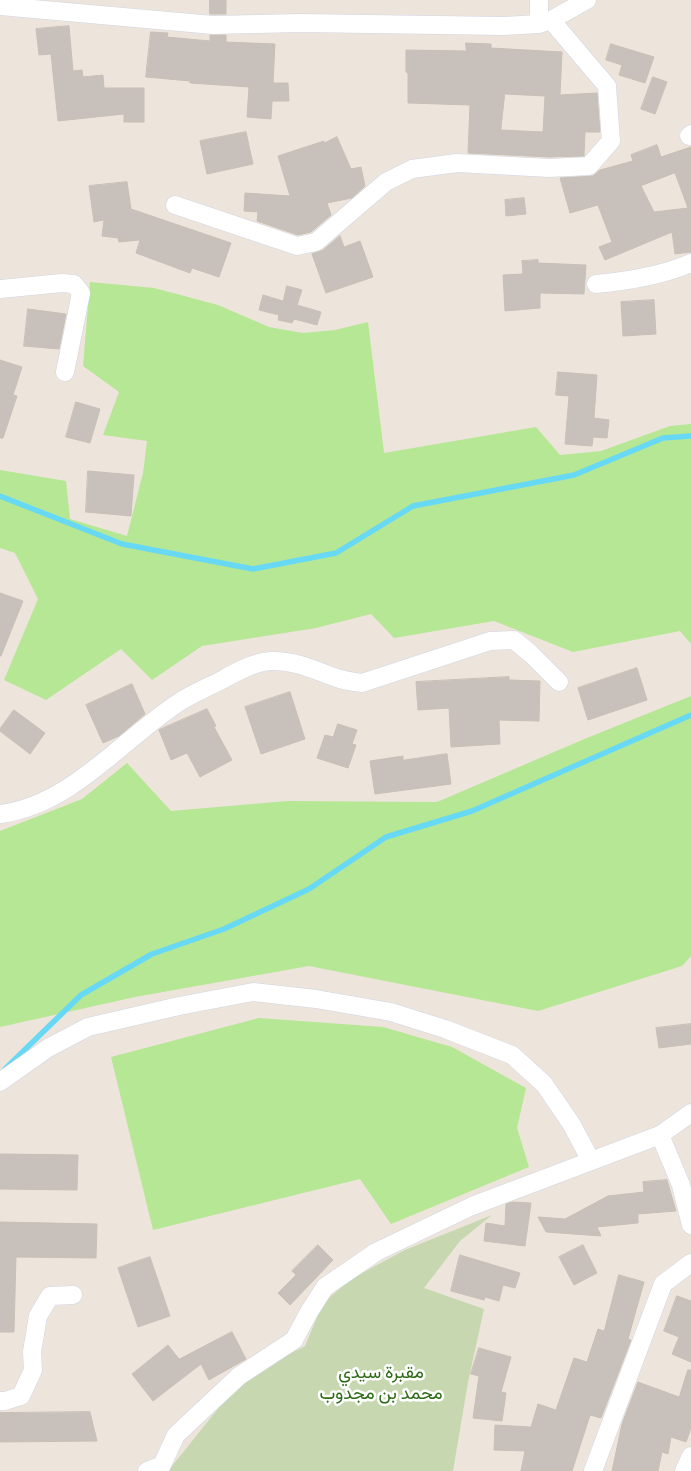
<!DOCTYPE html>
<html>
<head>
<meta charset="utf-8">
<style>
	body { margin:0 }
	canvas { display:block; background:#ede4db }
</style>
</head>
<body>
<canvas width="691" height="1471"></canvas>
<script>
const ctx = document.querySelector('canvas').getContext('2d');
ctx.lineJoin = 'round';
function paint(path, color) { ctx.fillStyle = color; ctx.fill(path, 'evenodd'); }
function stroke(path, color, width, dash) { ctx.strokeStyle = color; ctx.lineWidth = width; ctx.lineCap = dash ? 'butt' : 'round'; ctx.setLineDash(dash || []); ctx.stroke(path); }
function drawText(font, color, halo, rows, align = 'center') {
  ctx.font = font + ' "Titillium Web",Vazirmatn,sans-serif'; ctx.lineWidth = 5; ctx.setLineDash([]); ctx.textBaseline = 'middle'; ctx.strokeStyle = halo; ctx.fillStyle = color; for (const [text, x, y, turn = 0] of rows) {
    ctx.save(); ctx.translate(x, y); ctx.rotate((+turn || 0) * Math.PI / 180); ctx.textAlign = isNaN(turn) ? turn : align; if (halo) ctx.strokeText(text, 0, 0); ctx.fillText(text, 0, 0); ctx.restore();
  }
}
paint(new Path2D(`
	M90,282l64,6 64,17 51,22 34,6 32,-3 33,-8 16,131 152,-26 24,28 41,-4 69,-25 21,-2v220l-11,-13 -107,21 -79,-31 -100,17 -23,-24 -55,14 -114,18 -50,34 -31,-31 -75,51 -42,-20 34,-81 -23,-46 -15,-5v-78l66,11 4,38 57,17 16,-63 4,-32 -44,-6 16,-43 -36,-26z
	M691,696v260l-9,10 -144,45 -229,-45 -174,31 -135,30v-196l82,-32 45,-36 44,48 116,-10 150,1 145,-62z
	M259,1018l124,9 69,20 74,41 -9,40 12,39 -138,57 -31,-45 -207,51 -42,-173z`), '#b6e794');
paint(new Path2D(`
	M492,1215l-32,26 -36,47 60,21 -16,73 -15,89h-285l65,-81 33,-24 39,-20 18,-43 28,-24 54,-29z`), '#c7d8b1');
stroke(new Path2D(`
	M0,496l122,48 131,25 83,-16 77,-47 161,-31 89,-37 28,-2
	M5,1069l76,-74 71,-41 72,-25 85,-40 77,-52 86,-26 219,-96`), '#68d9f5', 5.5);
const building = new Path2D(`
	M210,0h16v14h-16z
	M69,26l4,45 9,-1 1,7 20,-2 1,13h40v34h-20v-8l-66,7 -7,-67 -12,1 -3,-26z
	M151,32l17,1 -1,4 43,4v-6h16v7l49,2 -2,39h15l1,18h-17l-1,18 -24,-2 2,-30 -59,-4v-2l-44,-4z
	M466,43l25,1v4l71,4 -2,43 37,-2 3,39h-15l-1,24 -35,1 -81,-4 2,-48 -62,-2v-30l-2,-1v-22l60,1zM505,94l40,2 -2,36 -42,-2z
	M611,44l43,13 -9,26 -26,-8 3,-10 -16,-5z
	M653,77l14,5 -12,32 -14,-5z
	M246,132l7,32 -46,10 -7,-33z
	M337,137l14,32 10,-2 4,19 -13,12 -25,5 4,12 -20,17 -13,3 -41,-14 1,-9 -14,-1 1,-18 45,3 -12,-40 46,-15v2z
	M657,145l4,12 30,-10v105l-16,2 -3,-22 -67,28 -6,-13 13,-5 -14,-37 -28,8 -10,-35 33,-2 7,-6 33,-9 -2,-6zM675,173l13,35 -34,4 -13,-26z
	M127,182l4,27 100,34 -12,34 -27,-9 -2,5 -54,-20 4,-13 -21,2 -1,-4 -16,-2 2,-16 -10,2 -5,-36z
	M524,198l2,16 -20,2 -1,-16z
	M340,236l4,11 16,-6 13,36 -47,16 -14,-39 11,-4z
	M538,260v3l48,2 -2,29 -44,-1v15l-35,3 -2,-36 20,-1 -1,-13z
	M287,286l15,4 -5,15 24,7 -4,13 -23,-6 -2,4 -14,-3 1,-5 -20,-5 4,-15 20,6z
	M654,300l2,34 -33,2 -2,-34z
	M28,309l38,5 -7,35 -35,-3z
	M0,360l22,7 -9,28 4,1 -14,42h-3z
	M558,372l39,3 -3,43 15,2 -2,18 -14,-1 -1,9 -27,-2 4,-48 -13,-1z
	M76,402l24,7 -10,34 -24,-6z
	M88,471l46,4 -3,41 -45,-4z
	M0,593l23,8 -22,55h-1z
	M637,668l10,32 -59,20 -10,-32z
	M509,677v3l31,1 -1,40 -40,-1 1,24 -49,3 -2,-39 -31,2 -2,-28z
	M132,684l13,30 -26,22 -16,7 -17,-38z
	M290,692l15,47 -44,15 -16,-47z
	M207,709l9,17 -2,1 18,33 -32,17 -13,-24 -16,7 -12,-30z
	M14,710l31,23 -15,21 -30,-23v-2z
	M338,724l19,6 -5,14 4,1 -8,23 -31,-10 8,-23 8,2z
	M447,754l4,30 -76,10 -5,-33 33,-5v4z
	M691,1024v20l-32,4 -3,-20z
	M0,1154l78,1 -1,35 -77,-1z
	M667,1180l9,31 -38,3v9l-41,4 4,9 -55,-4 -8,-15 27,2 43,-23 36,-4 -1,-10z
	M513,1202l18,1 -6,43 -41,-5 2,-18 19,3 1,-22z
	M0,1222l97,2 -1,34 -80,-1 -2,75h-14z
	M318,1245l15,15 -43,45 -12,-12 18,-18 -4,-4z
	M583,1245l14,28 -23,12 -15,-28z
	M460,1255l60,18 -5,15 -12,-3 -4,16 -14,-4 -1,3 -33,-9z
	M150,1257l20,59 -32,11 -20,-59z
	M619,1275l25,7 -16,57 3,1 -30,78 -11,-3 -18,56h-51l4,-20 -31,-1 1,-25 36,2 7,-23 18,6 18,-52 13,4 11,-33 6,2z
	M677,1296l14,5v61l-19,-8 7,-17 -15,-6z
	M232,1332l14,27 -37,21 -8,-16 -48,37 -21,-27 36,-29 11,14z
	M479,1348l32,9 -10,35 5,1 -4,28 -29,-3 6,-42 -8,-2z
	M688,1370h3v58l-5,14 -15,-5 -3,17 -6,-2 -4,19h-46l10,-47 16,-42 41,15z
	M90,1412l7,29 -97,1v-29z`);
paint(building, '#c8c1bb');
stroke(building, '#c8c0b5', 1);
const minor = new Path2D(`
	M539,0v24
	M0,6l213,19 87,-2 204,3 35,-2 12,-4 36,-20
	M689,136l2,-2
	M175,205l122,41 19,-4 70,-60 26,-13 45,-6 92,5 40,-2 22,-25 -4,-55 -56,-66
	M596,284c32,-3 65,-8 95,-21
	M0,289l62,-6 12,1 7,9 -16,79
	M0,814c72,-9 123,-76 181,-113 13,-8 27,-14 41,-21 14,-8 32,-18 49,-19 25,-1 45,10 69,18 7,2 15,3 22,4l128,-42 24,-1 17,14 28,28
	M0,1082l48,-34 40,-21 91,-21 74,-14 63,7 75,13 54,17 67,26 32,29 28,41 19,36
	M660,1135l21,50 10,40
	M0,1401h5l16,-5 12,-26 -1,-18 6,-36 12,-20 23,-1
	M147,1471l15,-6 14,-30 63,-59 55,-36 15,-28 16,-25 51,-35 96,-46 188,-71 31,-22
	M593,1471l70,-187 28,-21
	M684,1471l7,-15`);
stroke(minor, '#d0d5e4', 19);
stroke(minor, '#fff', 18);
drawText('18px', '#2e6b16', '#fff', [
	["مقبرة سيدي",381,1374],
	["محمد بن مجدوب",381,1395]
]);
</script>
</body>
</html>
